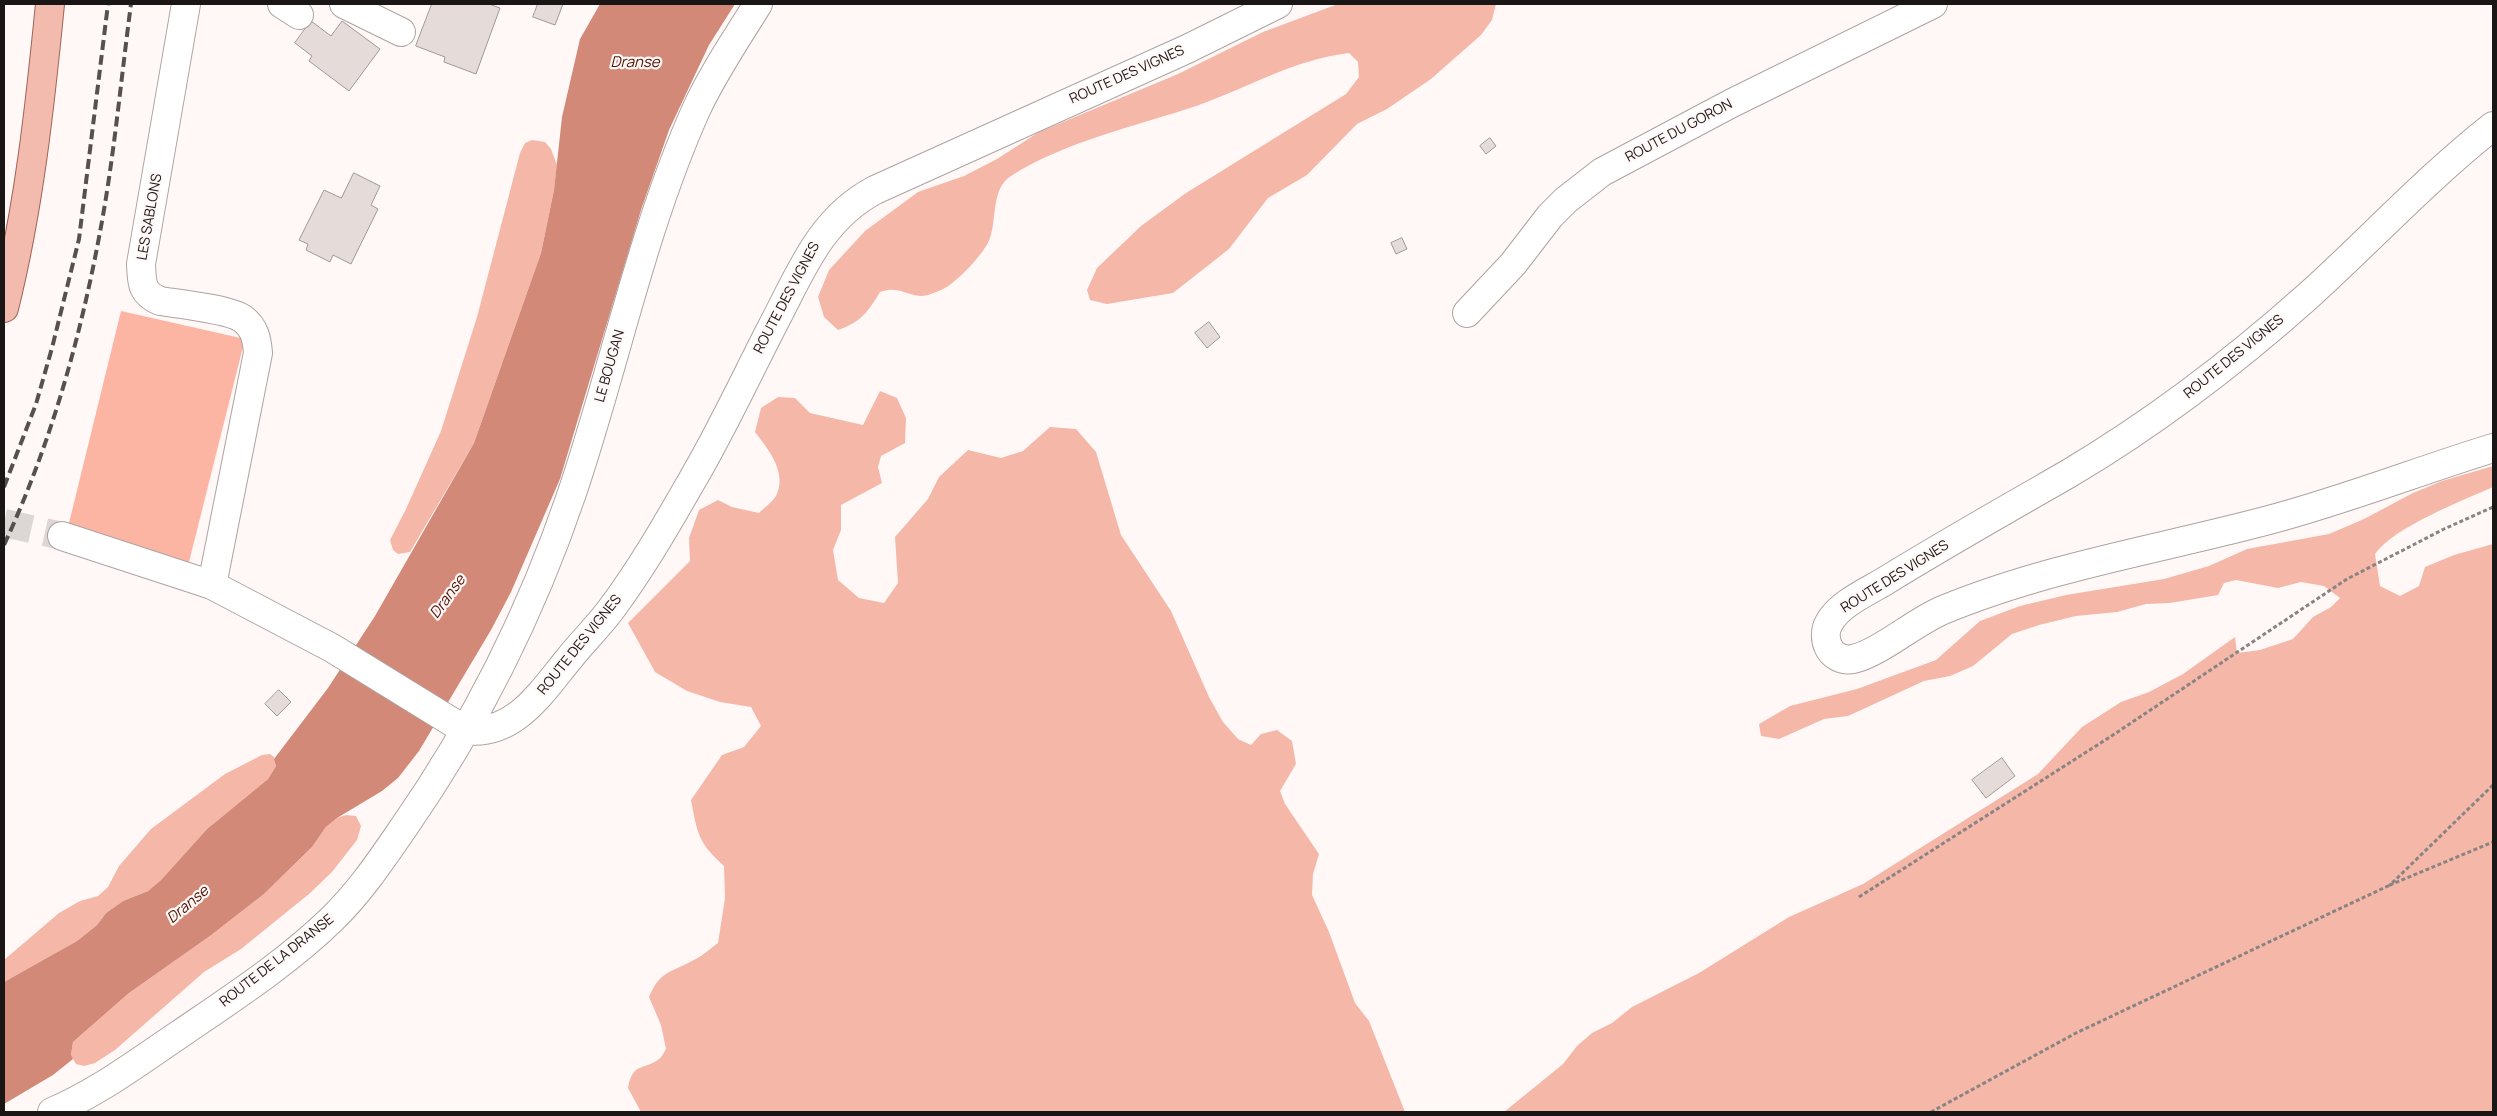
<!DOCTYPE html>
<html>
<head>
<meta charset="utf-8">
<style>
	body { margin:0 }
	#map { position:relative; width:2497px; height:1116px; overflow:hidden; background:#fff8f7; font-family:Manrope,sans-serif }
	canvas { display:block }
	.frame { position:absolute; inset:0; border:5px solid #191615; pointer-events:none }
</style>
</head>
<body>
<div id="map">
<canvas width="2497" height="1116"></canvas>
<div class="frame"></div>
</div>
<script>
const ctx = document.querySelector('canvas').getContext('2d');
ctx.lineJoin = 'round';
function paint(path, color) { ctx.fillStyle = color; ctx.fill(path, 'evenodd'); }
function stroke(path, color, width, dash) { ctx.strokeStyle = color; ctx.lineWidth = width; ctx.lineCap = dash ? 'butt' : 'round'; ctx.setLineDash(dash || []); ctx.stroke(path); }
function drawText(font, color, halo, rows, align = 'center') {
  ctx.font = font + ' Manrope,sans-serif'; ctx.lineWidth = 4.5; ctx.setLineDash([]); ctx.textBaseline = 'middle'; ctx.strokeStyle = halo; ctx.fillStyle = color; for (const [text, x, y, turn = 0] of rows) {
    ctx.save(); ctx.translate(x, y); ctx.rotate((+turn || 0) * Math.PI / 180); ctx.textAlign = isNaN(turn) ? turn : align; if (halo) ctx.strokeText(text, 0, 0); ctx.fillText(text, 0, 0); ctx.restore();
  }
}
paint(new Path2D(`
	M121,311l124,28 -57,227 -120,-39z`), '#fdb5a3');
paint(new Path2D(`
	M1338,4h158l-4,16 -11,15 -50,44 -44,30 -30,15 -50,51 -39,23 -39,51 -56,44 -66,11 -17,-4 -3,-10 10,-22 44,-42 45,-33 160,-99 13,-17 -1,-15 -9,-9c-53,6 -100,34 -150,52 -59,20 -136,37 -188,71 -20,13 -14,42 -21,62 -5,15 -32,43 -45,50 -6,3 -19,9 -25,8 -18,-2 -21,-10 -40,-4 -12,20 -19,30 -42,38l-14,-13 -6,-20 11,-27 36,-39 53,-39 46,-16 33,-17 42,-27 139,-58 85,-42z
	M532,140l13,2 6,7 6,16 -3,25 -13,63 -67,190 -64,109 -12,2 -5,-4 -3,-10 16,-31 35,-78 36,-114 43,-164 5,-10z
	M880,391l17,7 9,20 -1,25 -24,13 -3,11 4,16 -41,22v25l-8,20 5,30 21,18 25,5 14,-20 -3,-46 33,-38 11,-22 29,-27 33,8 22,-7 27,-24 26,2 20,23 25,83 50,76 38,86 14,25 15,17 13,6 10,-11 16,-4 15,11 4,23 -16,27 5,13 34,50 -6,20 -1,21 17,37 26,71 14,18 36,91h-764l-13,-24c5,-27 16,-17 31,-29 3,-2 5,-7 7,-10l-5,-24 -12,-28c11,-26 21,-24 43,-36 9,-4 18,-12 26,-18l7,-45 -1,-32c-26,-23 -27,-34 -33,-66l31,-45 22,-8 17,-21 -10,-19 -31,-5 -33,-11 -32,-19 -27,-49 62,-62 -1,-23 10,-28 19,-10 14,7 27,6c5,-5 13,-11 17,-17 12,-23 -8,-47 -21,-64l6,-24 17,-11 17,1 15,15 53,12z
	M2493,466v21c-31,14 -99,40 -118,67l5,32 20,10 19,-10 6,-19 29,-12 39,-11v568h-989l59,-48 14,-18 15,-13 20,-10 20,-16 67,-34 90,-56 74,-33 175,-110 44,-47 39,-25 28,-10 34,-18 52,-37 2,16 23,-3 33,-11 20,-22 18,-10 9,-9 -16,-12 -23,-4 -23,6 -42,-8 -12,3 -6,12 -48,8 -24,1 -29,8 -41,4 -37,9 -27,9 -39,32 -23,10 -26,5 -76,35 -24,3 -45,20 -18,-3 -2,-12 31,-18 67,-17 79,-29 44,-39 40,-15 46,-11 98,-16 45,-13 38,-17 82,-15 35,-15 49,-26 29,-12z
	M270,754l4,3 2,9 -8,13 -61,50 -46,51 -13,11 -25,10 -17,12 -9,12 -20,16 -73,41v-22l55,-47 21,-12 18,-5 10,-9 11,-21 32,-37 74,-55 37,-19z
	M346,815l10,1 5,10 -4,14 -25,32 -23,22 -68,55 -37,23 -89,78 -20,13 -11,3 -8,-2 -5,-8 2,-14 56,-49 81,-57 54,-42 48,-47 14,-20 11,-9z`), '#f5b7a8');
paint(new Path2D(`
	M600,4h135l-26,41 -40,85 -28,80 -81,269 -49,113 -20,38 -72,121 -21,27 -16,13 -45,27 -11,9 -14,20 -48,47 -54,42 -81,57 -56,49 -2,13 2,4 -20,16 -49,29v-122l73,-41 20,-16 9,-12 17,-12 25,-10 13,-11 46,-51 61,-50 8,-13 -2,-7 54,-71 47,-72 99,-173 67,-190 13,-63 8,-73 18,-78z`), '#d28977');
const building = new Path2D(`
	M432,4h57l11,4 -24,66 -32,-12 1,-5 -29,-11z
	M538,4h25l-8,21 -22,-8z
	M311,21l20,15 11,-15 38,28 -31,42 -40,-30 3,-5 -17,-13z
	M1490,138l6,8 -10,8 -6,-8z
	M354,173l26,13 -9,19 7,4 -27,55 -18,-9 -3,7 -24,-12 2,-6 -9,-4 25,-50 17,8z
	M1402,238l5,11 -11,5 -5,-11z
	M1209,322l11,15 -13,11 -12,-15z
	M279,690l12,12 -14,14 -12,-12z
	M2002,758l13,18 -29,22 -14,-18z`);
paint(building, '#e5dbd8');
stroke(building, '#a19896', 1);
stroke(new Path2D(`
	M4,523l58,13`), '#dcd6d5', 28, [28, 14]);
const minor = new Path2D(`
	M186,4l-45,260c1,19 0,29 19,37 19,3 69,8 83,18 12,9 14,21 15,34l-46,232
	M282,4l17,11
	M344,4l57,28
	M2493,126c-66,52 -123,114 -185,170 -74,66 -154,127 -240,178 -61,35 -123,70 -183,107 -18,11 -46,23 -56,42 -4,7 -4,16 -1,23 4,10 15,15 25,13 25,-5 63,-38 90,-49 104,-43 217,-61 326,-90 76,-20 149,-49 224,-72
	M1467,313l46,-49 37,-48 16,-16 36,-28 130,-69 201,-99
	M62,536l150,49 120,63 133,82c48,7 76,-37 103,-70 14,-18 31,-34 44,-52 32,-43 59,-91 86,-138 28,-49 52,-101 78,-151 26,-50 46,-101 99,-129l312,-141 91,-45
	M52,1112c47,-20 86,-50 128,-78 51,-35 108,-72 152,-115 28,-27 50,-60 72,-92 71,-102 128,-216 168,-334 43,-127 69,-260 124,-383 17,-37 41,-72 62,-106`);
const major = new Path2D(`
	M4,308c25,-100 36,-203 46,-304`);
stroke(minor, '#ada4a1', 30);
stroke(major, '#a06354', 30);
stroke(new Path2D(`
	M2493,785l-103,100 103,-43
	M1859,897l251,-160 237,-158 97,-50 49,-22
	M1931,1112l145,-79 314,-148`), '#898483', 3, [4, 2.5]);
stroke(minor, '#fff', 28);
stroke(major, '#f2bbad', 28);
stroke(new Path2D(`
	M4,487l32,-83 16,-56 27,-109 29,-235
	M4,545c46,-99 76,-205 96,-313 14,-74 21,-153 31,-228`), '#555150', 4, [10, 5]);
drawText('14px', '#191615', '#fff8f7', [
	["ROUTE DES VIGNES",1127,75,-24],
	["ROUTE DU GORON",1679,131,-28],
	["LES SABLONS",150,217,-80],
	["ROUTE DES VIGNES",787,298,-62],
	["ROUTE DES VIGNES",2234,357,-39],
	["LE BOUGAN",610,366,-74],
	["ROUTE DES VIGNES",1895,577,-32],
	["ROUTE DES VIGNES",580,645,-51],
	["ROUTE DE LA DRANSE",277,961,-38]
]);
drawText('italic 15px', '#541203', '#fff8f7', [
	["Dranse",635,63],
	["Dranse",448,597,-54],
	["Dranse",188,905,-40]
]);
</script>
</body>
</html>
